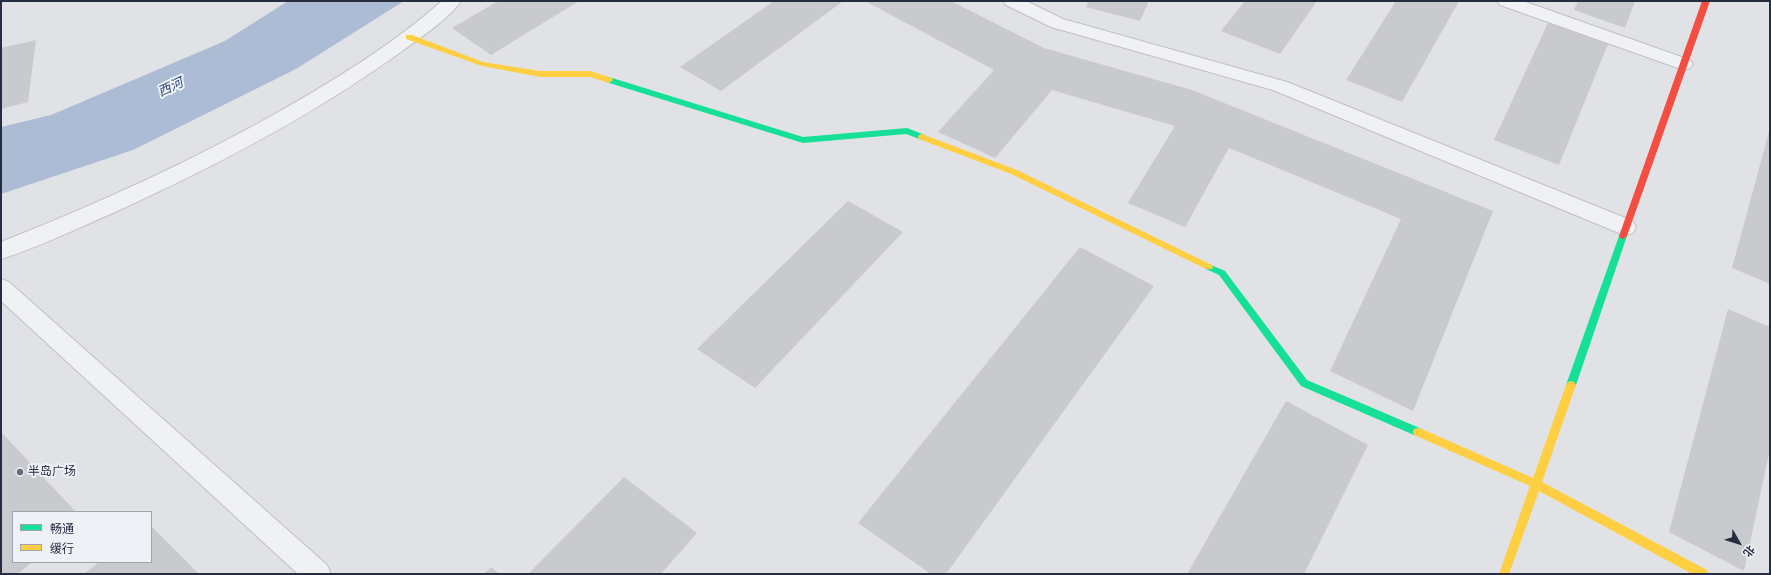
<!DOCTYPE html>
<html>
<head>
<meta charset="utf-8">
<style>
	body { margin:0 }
	#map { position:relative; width:1771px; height:575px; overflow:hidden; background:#e1e2e6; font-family:Roboto,"Noto Sans SC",sans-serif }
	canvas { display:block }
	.frame { position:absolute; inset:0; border:2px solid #262d41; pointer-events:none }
	.legend { position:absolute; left:12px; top:511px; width:140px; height:52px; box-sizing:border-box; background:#eef1f6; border:1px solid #9ea3ae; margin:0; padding:5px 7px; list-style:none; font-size:12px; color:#262d41 }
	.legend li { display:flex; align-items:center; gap:8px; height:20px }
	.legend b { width:20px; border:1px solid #9ea3ae }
	.north { position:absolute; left:1719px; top:523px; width:40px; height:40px; -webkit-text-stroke:3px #eef1f6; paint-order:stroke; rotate:129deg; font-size:11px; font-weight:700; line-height:16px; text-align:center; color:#262d41 }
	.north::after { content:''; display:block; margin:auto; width:14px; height:18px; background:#262d41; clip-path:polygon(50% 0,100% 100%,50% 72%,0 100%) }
</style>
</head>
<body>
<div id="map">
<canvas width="1771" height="575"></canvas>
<div class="frame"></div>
<ul class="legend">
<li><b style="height:5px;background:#16e098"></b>畅通</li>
<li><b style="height:5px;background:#ffcf43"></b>缓行</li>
</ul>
<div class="north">北</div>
</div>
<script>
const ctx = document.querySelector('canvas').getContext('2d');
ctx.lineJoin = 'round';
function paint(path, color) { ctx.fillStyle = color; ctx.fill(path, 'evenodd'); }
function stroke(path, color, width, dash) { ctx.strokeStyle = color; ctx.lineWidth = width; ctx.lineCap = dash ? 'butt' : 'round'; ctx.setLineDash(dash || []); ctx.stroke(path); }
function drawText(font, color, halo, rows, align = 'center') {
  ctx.font = font + ' Roboto,"Noto Sans SC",sans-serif'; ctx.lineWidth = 4; ctx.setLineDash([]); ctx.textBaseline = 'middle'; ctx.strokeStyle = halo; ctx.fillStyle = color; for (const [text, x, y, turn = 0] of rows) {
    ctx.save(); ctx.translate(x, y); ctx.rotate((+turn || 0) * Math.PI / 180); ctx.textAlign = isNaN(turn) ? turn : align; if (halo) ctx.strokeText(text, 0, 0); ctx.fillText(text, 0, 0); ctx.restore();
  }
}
paint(new Path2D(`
	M288,1h116l-108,68 -163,81 -132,44v-67l50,-12 174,-74z`), '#acbcd4');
paint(new Path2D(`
	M498,1h81l-88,54 -39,-27z
	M774,1l68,1 -121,89 -41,-24z
	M865,1h86l93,47 148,42 301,121 -80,200 -83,-40 71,-152 -172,-71 -44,79 -57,-24 47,-77 -123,-36 -57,68 -57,-26 56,-62z
	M1089,1h60l-9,20 -54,-14z
	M1245,1h72l-37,53 -59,-23z
	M1396,1h63l-57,101 -56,-22z
	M1578,1h57l-10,27 -51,-18z
	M1548,23l60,21 -49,121 -65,-25z
	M36,40l-8,62 -27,7v-61z
	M1770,128v156l-38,-16z
	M848,201l55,31 -148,156 -58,-39z
	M1080,247l74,39 -208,288h-15l-73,-51z
	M1728,309l42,18v122l-26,122 -75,-39z
	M1286,401l82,44 -64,129h-117z
	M1,432l75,80h-63v50h20l-16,12h-16z
	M624,477l73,56 -36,41h-133z
	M151,526l48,48h-115l15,-12h52z
	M491,567l8,7h-15z`), '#c9cace');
const street = new Path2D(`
	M442,1h19c-12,18 -45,40 -63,53 -88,63 -186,114 -285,159 -37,16 -74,34 -112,46v-17c96,-38 191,-81 281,-132 56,-32 111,-66 160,-109z
	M1003,1h23l37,18 224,63 346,139 3,6 -3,6 -7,2 -7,-2 -346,-143 -222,-63 -45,-22z
	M1497,1h26l167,59 3,4 -3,4 -6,2 -6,-2 -178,-63z
	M1,279l8,3 318,283 4,9h-33l-297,-273z`);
stroke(street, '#bfc0c4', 2);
paint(street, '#f0f1f3');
paint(new Path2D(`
	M609,77l194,60 104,-9 18,7 1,2 -4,3 -16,-6 -103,9 -197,-61 -1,-2z
	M1623,233l4,3 -51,149 -2,3 -3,1 -3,-1 -2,-3 53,-149z
	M1209,264l16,7 82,109 115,49 1,3 -1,3 -4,1 -4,-1 -113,-49 -82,-111 -13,-6 -1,-2 1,-2z`), '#16e098');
paint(new Path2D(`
	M406,35h6l71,27 57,9h50l22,7 1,2 -4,3 -19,-6h-50l-58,-11 -76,-27z
	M922,134l95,36 195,95 1,2 -1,2h-6l-195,-95 -92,-35 -1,-2 1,-2z
	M1571,381l3,1 2,3 -34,97 165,88 1,4h-16l-153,-83 -30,83h-10l31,-88 -116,-51 -1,-3 1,-3 4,-1 4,1 111,49 33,-93 2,-3z`), '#ffcf43');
paint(new Path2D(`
	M1702,1h8l-83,235 -4,3 -3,-1 -1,-2z`), '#f24e42');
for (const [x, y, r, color] of [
	[20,472,4,"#676c7b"]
]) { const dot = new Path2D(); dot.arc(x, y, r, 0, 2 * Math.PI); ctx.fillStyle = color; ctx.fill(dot); stroke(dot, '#eef1f6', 1.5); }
drawText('12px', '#262d41', '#eef1f6', [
	["半岛广场",28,472]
], 'left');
drawText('italic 13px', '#2d4778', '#eef1f6', [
	["西河",171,88,-25]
]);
</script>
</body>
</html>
